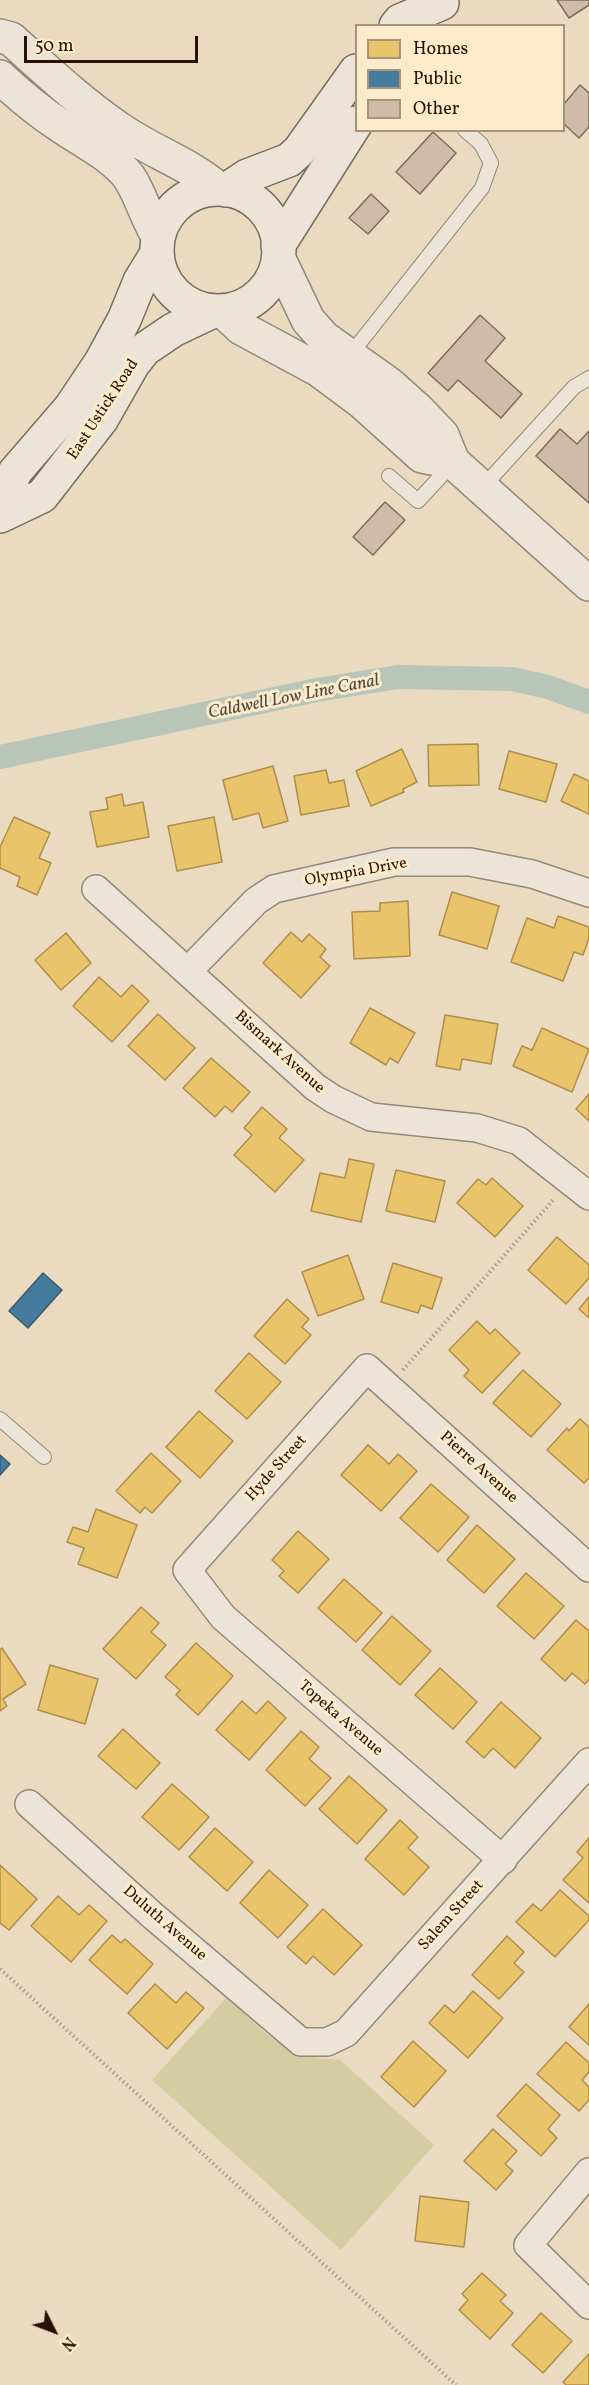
<!DOCTYPE html>
<html>
<head>
<meta charset="utf-8">
<style>
	body { margin:0 }
	#map { position:relative; width:589px; height:2385px; overflow:hidden; background:#eadbc0; font-family:Vollkorn,serif }
	canvas { display:block }
	.legend { position:absolute; left:355px; top:24px; width:210px; height:108px; box-sizing:border-box; background:#fcebcb; border:2px solid #a7937b; margin:0; padding:8px 10px; list-style:none; font-size:18px; color:#281004 }
	.legend li { display:flex; align-items:center; gap:12px; height:30px }
	.legend b { width:30px; border:2px solid #a7937b }
	.north { position:absolute; left:24px; top:2301px; width:60px; height:60px; -webkit-text-stroke:4px #fcebcb; paint-order:stroke; rotate:132deg; font-size:16px; font-weight:700; line-height:24px; text-align:center; color:#281004 }
	.north::after { content:''; display:block; margin:auto; width:21px; height:27px; background:#281004; clip-path:polygon(50% 0,100% 100%,50% 72%,0 100%) }
	.scale { position:absolute; left:24px; top:36px; width:174px; height:27px; box-sizing:border-box; border:3px solid #281004; border-top:0; padding-left:8px; font-size:18px; line-height:21px; white-space:nowrap; color:#281004; -webkit-text-stroke:4px #fcebcb; paint-order:stroke }
</style>
</head>
<body>
<div id="map">
<canvas width="589" height="2385"></canvas>
<ul class="legend">
<li><b style="height:16px;background:#e9c46a"></b>Homes</li>
<li><b style="height:16px;background:#457b9d"></b>Public</li>
<li><b style="height:16px;background:#d0bba8"></b>Other</li>
</ul>
<div class="north">N</div>
<div class="scale">50 m</div>
</div>
<script>
const ctx = document.querySelector('canvas').getContext('2d');
ctx.lineJoin = 'round';
function paint(path, color) { ctx.fillStyle = color; ctx.fill(path, 'evenodd'); }
function stroke(path, color, width, dash) { ctx.strokeStyle = color; ctx.lineWidth = width; ctx.lineCap = dash ? 'butt' : 'round'; ctx.setLineDash(dash || []); ctx.stroke(path); }
function drawText(font, color, halo, rows, align = 'center') {
  ctx.font = font + ' Vollkorn,serif'; ctx.lineWidth = 6; ctx.setLineDash([]); ctx.textBaseline = 'middle'; ctx.strokeStyle = halo; ctx.fillStyle = color; for (const [text, x, y, turn = 0] of rows) {
    ctx.save(); ctx.translate(x, y); ctx.rotate((+turn || 0) * Math.PI / 180); ctx.textAlign = isNaN(turn) ? turn : align; if (halo) ctx.strokeText(text, 0, 0); ctx.fillText(text, 0, 0); ctx.restore();
  }
}
paint(new Path2D(`
	M227,1997c36,33 59,65 112,62l95,86 -93,105 -189,-170z`), '#d3cda1');
const homes = new Path2D(`
	M478,744l1,41 -50,1 -1,-41z
	M402,749l15,33 -14,7 1,3 -33,14 -15,-35z
	M509,751l48,13 -11,38 -47,-13z
	M273,766l15,55 -25,7 -4,-15 -26,7 -10,-40z
	M326,770l3,13 15,-3 5,26 -48,9 -7,-39z
	M574,774l15,7v33l-28,-13z
	M122,794l2,12 19,-4 6,35 -52,10 -7,-35 18,-3 -2,-11z
	M14,817l36,16 -11,25 12,5 -14,32 -20,-9 3,-9 -20,-9v-21z
	M214,817l8,45 -45,9 -9,-45z
	M452,892l47,14 -12,43 -48,-14z
	M408,901l2,55 -56,3 -2,-47 28,-1v-8z
	M558,916l31,11v11l-6,17 -9,-3 -11,29 -52,-19 16,-44 27,10z
	M291,932l11,10 7,-8 17,15 -6,8 10,9 -29,32 -38,-35z
	M66,933l25,30 -30,27 -26,-30z
	M99,977l22,20 11,-12 17,16 -37,41 -39,-36z
	M370,1008l45,25 -17,30 -8,-5 -4,7 -36,-22z
	M158,1014l37,34 -30,32 -37,-34z
	M445,1015l53,9 -7,40 -29,-5 -2,11 -24,-4z
	M542,1028l47,21 -17,43 -59,-26 9,-20 10,4z
	M211,1058l39,34 -18,20 -7,-6 -10,11 -32,-29z
	M589,1094v27l-13,-12z
	M262,1107l25,22 -8,9 25,22 -29,32 -41,-37 18,-20 -8,-7z
	M349,1159l25,5 -13,58 -50,-11 9,-38 25,5z
	M396,1170l49,11 -10,41 -49,-11z
	M492,1178l31,28 -28,31 -38,-34 21,-24 8,6z
	M557,1237l32,28v13l-23,26 -38,-34z
	M348,1255l16,44 -46,17 -16,-44z
	M393,1263l49,15 -10,31 -11,-4 -3,8 -37,-11z
	M589,1297v21l-10,-9z
	M287,1299l22,20 -7,8 9,8 -26,29 -31,-28z
	M477,1321l13,13 5,-5 25,24 -38,40 -18,-17 5,-6 -20,-20z
	M249,1353l32,29 -34,37 -32,-28z
	M523,1370l38,34 -30,33 -38,-34z
	M199,1411l34,30 -33,37 -34,-31z
	M580,1419l9,8v51l-5,5 -37,-33 20,-22 2,3z
	M368,1445l21,19 9,-10 19,17 -36,40 -40,-36z
	M151,1453l30,28 -29,32 -7,-6 -5,6 -24,-22z
	M431,1484l38,33 -31,35 -38,-34z
	M96,1509l41,16 -20,53 -39,-14 6,-16 -17,-6 6,-15 15,5z
	M477,1525l38,34 -31,34 -37,-33z
	M298,1531l31,28 -31,34 -19,-17 5,-5 -12,-11z
	M526,1573l38,33 -30,33 -37,-33z
	M344,1579l38,34 -26,29 -38,-34z
	M141,1607l18,16 -8,9 15,13 -30,34 -33,-30z
	M392,1616l39,35 -31,34 -38,-35z
	M576,1620l13,11v48l-4,5 -13,-11 -7,8 -24,-22z
	M196,1643l37,33 -35,39 -22,-20 4,-5 -15,-13z
	M2,1648l24,36 -23,15 4,7 -7,5v-61z
	M50,1665l48,14 -13,45 -47,-14z
	M440,1668l37,34 -24,27 -38,-34z
	M242,1701l14,13 12,-13 18,17 -37,42 -33,-30z
	M501,1702l40,36 -26,30 -22,-20 -9,10 -18,-16z
	M123,1729l37,34 -24,26 -38,-33z
	M301,1731l18,16 -10,12 22,19 -26,28 -39,-36z
	M349,1776l38,34 -30,34 -38,-35z
	M172,1784l37,33 -30,33 -37,-33z
	M400,1820l18,17 -10,11 21,19 -25,28 -39,-36z
	M215,1828l38,34 -26,29 -38,-34z
	M589,1838v65l-26,-23 20,-22 -6,-6z
	M0,1865l37,34 -28,31 -9,-7z
	M269,1870l39,35 -30,33 -38,-35z
	M560,1890l29,26v4l-34,37 -39,-35 17,-18 8,7z
	M58,1896l21,19 10,-10 18,16 -36,41 -40,-36z
	M323,1909l39,36 -28,30 -21,-19 -7,8 -19,-17z
	M112,1935l9,8 4,-4 28,25 -26,30 -38,-34z
	M507,1936l17,16 -10,11 10,9 -25,27 -27,-24z
	M155,1984l21,19 10,-11 18,16 -37,41 -39,-36z
	M473,1991l30,27 -35,40 -39,-35 16,-18 9,8z
	M589,2004v41l-20,-18z
	M413,2041l33,30 -32,36 -33,-30z
	M566,2042l23,21v9l-7,8 7,7v13l-10,11 -42,-37z
	M526,2084l34,31 -12,14 9,9 -16,18 -44,-40z
	M493,2129l24,22 -12,13 8,7 -17,19 -32,-29z
	M420,2196l49,6 -5,45 -49,-6z
	M482,2273l24,22 -6,6 13,12 -23,26 -31,-29 9,-10 -6,-6z
	M541,2313l31,28 -29,32 -31,-28z
	M589,2354v31h-23l-3,-3z`);
paint(homes, '#e9c46a');
stroke(homes, '#af8e4b', 1.5);
const public = new Path2D(`
	M43,1273l19,17 -34,38 -19,-17z
	M0,1455l10,9 -10,11z`);
paint(public, '#457b9d');
stroke(public, '#3c5b6f', 1.5);
stroke(new Path2D(`
	M0,757l317,-67 81,-13 114,2 36,8 41,15`), '#b8c5b9', 24);
const building = new Path2D(`
	M557,0h32v5l-20,13z
	M580,85l9,8v34l-10,11 -15,-14v-20z
	M433,132l23,21 -36,41 -24,-22z
	M371,194l18,17 -21,23 -19,-16z
	M480,315l25,23 -20,23 37,33 -21,24 -43,-38 -10,11 -20,-18z
	M560,429l17,15 12,-13v72l-53,-47z
	M385,502l20,18 -32,35 -20,-18z`);
paint(building, '#d0bba8');
stroke(building, '#796e5f', 1.5);
const service = new Path2D(`
	M350,355l132,-167 9,-25 -10,-19 -16,-14
	M389,476l29,25 34,-37
	M482,488l92,-101 15,-9
	M0,1419l44,38`);
const minor = new Path2D(`
	M96,889l219,198 18,12 38,18 106,11 42,13 70,55
	M188,971l68,-70 18,-12 120,-27h76l62,12 57,19
	M29,1804l123,111 149,127h26l19,-9 243,-271
	M503,1860l-280,-243 -36,-47 180,-202 222,200
	M589,2172l-61,73 61,60`);
const tertiary = new Path2D(`
	M0,36l11,3c35,31 69,63 107,89 32,23 70,35 99,60
	M0,77c18,17 37,33 58,47 24,17 53,30 71,53 12,18 17,40 29,59
	M279,259l29,61 16,18 65,46 28,25 25,26 11,27 136,122
	M224,312l17,16 78,42 43,32 60,54 31,6`);
const secondary = new Path2D(`
	M396,26l4,-5 42,-18
	M157 250a61 61 0 1 1 122 0a61 61 0 1 1-122 0Z
	M226,190l21,-14 42,-16 10,-9 57,-80
	M278,246l78,-123
	M0,510l15,-38 56,-65 30,-45 23,-42 16,-39 16,-26
	M0,516l42,-20 59,-76 32,-56 12,-15 28,-19 40,-19`);
stroke(service, '#948878', 16);
stroke(minor, '#948878', 30);
stroke(tertiary, '#948878', 36);
stroke(secondary, '#796e5f', 36);
stroke(new Path2D(`
	M403,1370l152,-172
	M0,1969l456,416`), '#a59d91', 4, [1.5, 3]);
stroke(service, '#ece4d7', 14);
stroke(minor, '#ece4d7', 27);
stroke(tertiary, '#ece4d7', 33);
stroke(secondary, '#ece4d7', 33);
drawText('16px', '#281004', '#fcebcb', [
	["East Ustick Road",104,410,-57],
	["Olympia Drive",356,873,-10],
	["Bismark Avenue",279,1053,42],
	["Pierre Avenue",478,1468,42],
	["Hyde Street",277,1469,-48],
	["Topeka Avenue",340,1719,41],
	["Salem Street",452,1916,-48],
	["Duluth Avenue",164,1924,41]
]);
drawText('italic 18px', '#534c42', '#fcebcb', [
	["Caldwell Low Line Canal",294,698,-11]
]);
</script>
</body>
</html>
